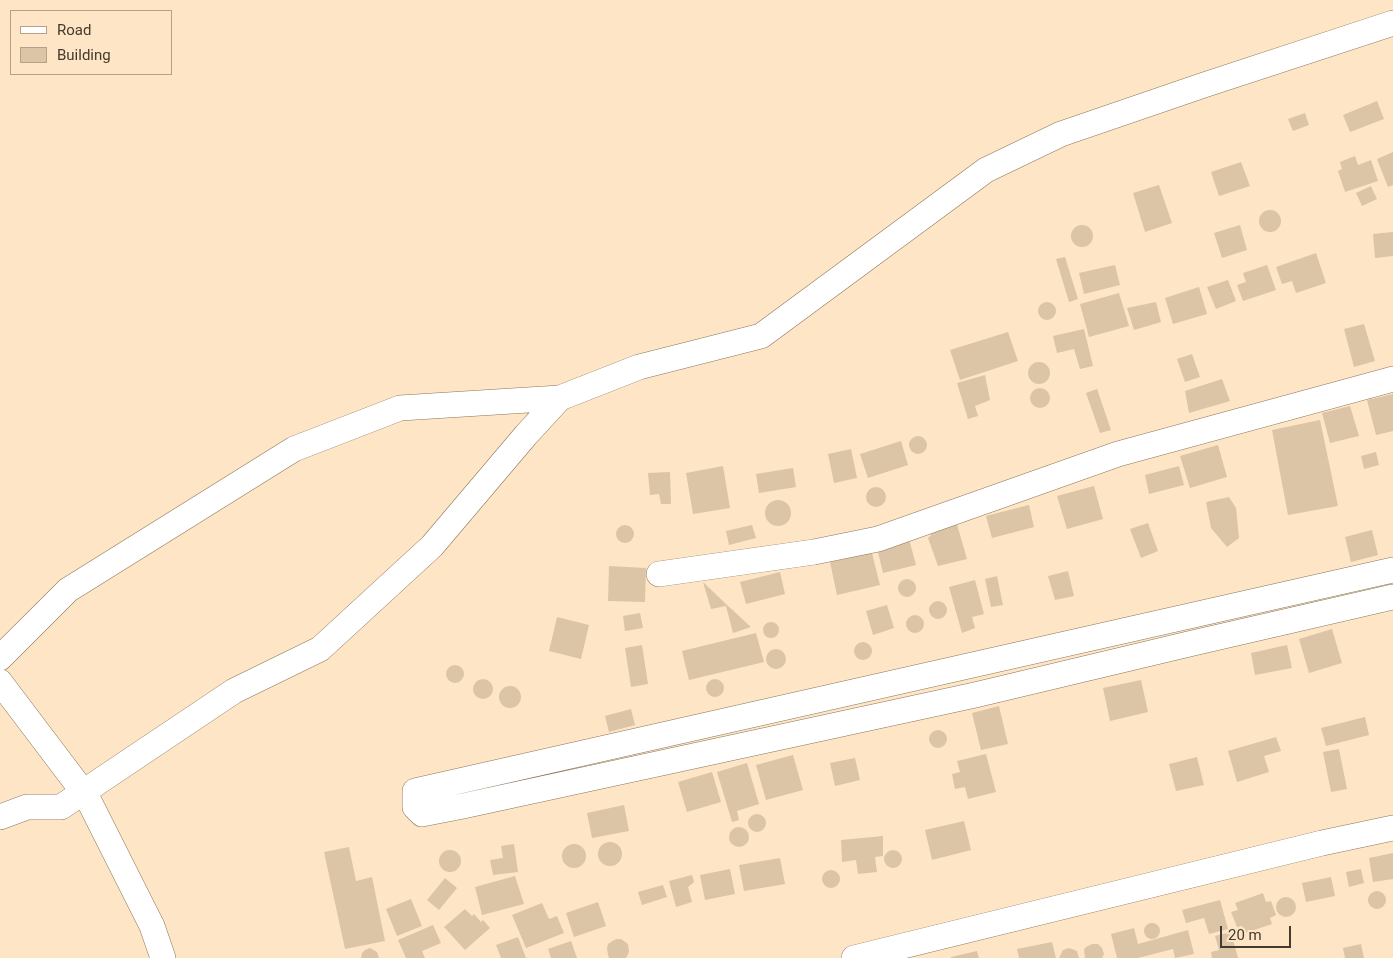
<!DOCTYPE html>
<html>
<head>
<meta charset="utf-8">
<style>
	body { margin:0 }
	#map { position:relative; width:1393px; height:958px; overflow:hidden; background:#fde5c5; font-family:Roboto,sans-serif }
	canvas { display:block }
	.legend { position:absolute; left:10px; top:10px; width:162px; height:65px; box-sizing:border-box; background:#fde5c5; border:1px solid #b3a189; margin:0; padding:6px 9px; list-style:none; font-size:15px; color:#443a2e }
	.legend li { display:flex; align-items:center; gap:10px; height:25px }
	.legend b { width:25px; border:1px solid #b3a189 }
	.scale { position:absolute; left:1220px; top:926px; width:71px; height:22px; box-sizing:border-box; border:2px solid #443a2e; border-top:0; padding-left:6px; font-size:15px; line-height:18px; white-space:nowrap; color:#443a2e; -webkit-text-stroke:4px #fde5c5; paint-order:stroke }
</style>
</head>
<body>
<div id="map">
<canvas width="1393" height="958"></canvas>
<ul class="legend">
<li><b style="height:6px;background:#fff"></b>Road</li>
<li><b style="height:14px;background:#dcc4a6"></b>Building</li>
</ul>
<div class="scale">20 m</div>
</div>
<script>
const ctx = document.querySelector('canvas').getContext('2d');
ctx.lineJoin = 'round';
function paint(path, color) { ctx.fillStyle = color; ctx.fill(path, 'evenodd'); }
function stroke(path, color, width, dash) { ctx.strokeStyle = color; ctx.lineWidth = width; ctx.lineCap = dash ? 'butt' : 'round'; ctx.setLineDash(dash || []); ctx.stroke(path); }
paint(new Path2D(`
	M1377,101l7,18 -34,13 -7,-17z
	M1305,113l4,12 -16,6 -5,-12z
	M1393,152v33l-5,2 -11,-28z
	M1355,156l3,9 13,-5 7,21 -33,11 -7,-21 4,-2 -2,-7z
	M1241,162l9,24 -31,10 -8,-24z
	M1159,185l13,38 -27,9 -12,-39z
	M1371,186l6,13 -15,7 -6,-13z
	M1259 221a11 11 0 1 1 22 0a11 11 0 1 1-22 0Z
	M1240,225l7,25 -25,8 -8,-25z
	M1071 236a11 11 0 1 1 22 0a11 11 0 1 1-22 0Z
	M1393,232v24l-18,2 -2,-24z
	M1316,253l10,30 -30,10 -4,-12 -10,3 -6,-17z
	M1065,257l13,42 -9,3 -13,-43z
	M1115,265l5,20 -36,9 -5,-21z
	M1267,265l9,25 -33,11 -6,-16 9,-3 -3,-9z
	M1228,280l8,21 -20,8 -9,-22z
	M1199,287l8,27 -34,10 -8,-26z
	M1119,293l10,33 -40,11 -9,-33z
	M1156,302l5,20 -27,8 -7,-22z
	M1038 311a9 9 0 1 1 18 0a9 9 0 1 1-18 0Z
	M1364,324l11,37 -21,6 -10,-38z
	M1084,329l9,37 -13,3 -6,-20 -17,4 -4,-17z
	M1008,332l10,29 -58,19 -10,-30z
	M1192,354l8,23 -15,5 -8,-23z
	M1028 373a11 11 0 1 1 22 0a11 11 0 1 1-22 0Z
	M985,375l5,25 -15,6 3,10 -10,3 -11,-36z
	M1222,379l8,22 -41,12 -4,-22z
	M1030 398a10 10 0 1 1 20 0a10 10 0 1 1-20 0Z
	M1097,389l14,41 -11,3 -14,-40z
	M1393,394v37l-17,4 -9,-35z
	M1350,406l9,30 -29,7 -8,-30z
	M1320,420l18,86 -50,9 -16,-85z
	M909 445a9 9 0 1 1 18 0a9 9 0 1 1-18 0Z
	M901,441l7,24 -40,13 -8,-24z
	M1218,445l9,32 -37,11 -10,-32z
	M851,449l6,29 -23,5 -6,-29z
	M1376,452l3,13 -15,4 -3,-13z
	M723,466l7,42 -37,6 -7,-41z
	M1179,466l5,19 -35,9 -4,-19z
	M793,468l3,19 -37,6 -3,-19z
	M670,472l1,32h-10l-2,-10 -9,1 -2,-22z
	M1094,486l9,33 -36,10 -10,-33z
	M866 497a10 10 0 1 1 20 0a10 10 0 1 1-20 0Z
	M1229,497l7,11 3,30 -12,9 -16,-19 -5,-26z
	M765 513a13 13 0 1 1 26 0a13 13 0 1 1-26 0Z
	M1029,505l5,22 -42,11 -6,-22z
	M956,521l11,38 -29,7 -10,-28 3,-3 -1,-7z
	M1148,523l10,28 -17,7 -11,-29z
	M616 534a9 9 0 1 1 18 0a9 9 0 1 1-18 0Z
	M752,525l4,13 -27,7 -3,-14z
	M1372,530l6,25 -27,7 -6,-25z
	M909,539l7,26 -33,8 -6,-25z
	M872,553l8,32 -43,10 -7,-33z
	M609,566l37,2 -1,34 -37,-1z
	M1068,571l6,25 -19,4 -7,-24z
	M780,572l5,22 -39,10 -6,-22z
	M997,576l6,29 -12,2 -6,-28z
	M898 588a9 9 0 1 1 18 0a9 9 0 1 1-18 0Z
	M975,580l9,34 -12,3 3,11 -13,5 -13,-46z
	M703,582l24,23 24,22 -18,6 -7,-27 -15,3z
	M929 610a9 9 0 1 1 18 0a9 9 0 1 1-18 0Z
	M887,605l7,23 -21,7 -7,-24z
	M640,613l3,15 -18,3 -2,-15z
	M906 624a9 9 0 1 1 18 0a9 9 0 1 1-18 0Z
	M557,617l32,8 -8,34 -32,-8z
	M763 630a8 8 0 1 1 16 0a8 8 0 1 1-16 0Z
	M1332,629l10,34 -33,10 -10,-34z
	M756,633l8,29 -75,18 -7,-29z
	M854 651a9 9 0 1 1 18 0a9 9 0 1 1-18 0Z
	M642,645l6,39 -17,3 -6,-39z
	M1287,645l5,23 -37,7 -4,-22z
	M766 659a10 10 0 1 1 20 0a10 10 0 1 1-20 0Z
	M446 674a9 9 0 1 1 18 0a9 9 0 1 1-18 0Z
	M473 689a10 10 0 1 1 20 0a10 10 0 1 1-20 0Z
	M706 688a9 9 0 1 1 18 0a9 9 0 1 1-18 0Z
	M1141,680l7,32 -38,9 -7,-33z
	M499 697a11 11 0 1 1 22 0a11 11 0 1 1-22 0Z
	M999,706l9,38 -27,6 -9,-37z
	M631,709l4,16 -26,7 -4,-16z
	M1365,717l4,18 -43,11 -5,-18z
	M929 739a9 9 0 1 1 18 0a9 9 0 1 1-18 0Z
	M1276,737l5,14 -17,5 5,16 -32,10 -9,-31z
	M1339,749l8,40 -16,3 -8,-40z
	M986,754l10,38 -28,7 -3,-12 -10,2 -3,-15 8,-2 -3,-11z
	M793,755l10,35 -37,10 -10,-35z
	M1197,757l7,28 -28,6 -7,-27z
	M855,758l5,22 -25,6 -5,-23z
	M747,763l12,41 -22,7 2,9 -7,2 -15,-50z
	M712,772l9,30 -34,10 -9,-30z
	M624,805l5,26 -37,7 -5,-25z
	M748 823a9 9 0 1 1 18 0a9 9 0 1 1-18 0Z
	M964,821l7,29 -39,10 -7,-30z
	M729 837a10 10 0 1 1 20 0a10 10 0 1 1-20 0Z
	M883,836v20l-8,1 2,15 -19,2 -2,-14 -14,2 -1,-22z
	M598 854a12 12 0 1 1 24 0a12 12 0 1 1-24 0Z
	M514,844l4,28 -25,3 -3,-15 13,-2 -2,-12z
	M562 856a12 12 0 1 1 24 0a12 12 0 1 1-24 0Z
	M349,847l7,34 16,-4 13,64 -40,8 -21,-97z
	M439 861a11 11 0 1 1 22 0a11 11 0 1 1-22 0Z
	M884 859a9 9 0 1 1 18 0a9 9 0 1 1-18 0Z
	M1393,853v26l-20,3 -4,-24z
	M780,858l5,26 -41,7 -5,-26z
	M730,869l5,25 -30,6 -5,-25z
	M1361,869l3,14 -15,4 -3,-15z
	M822 879a9 9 0 1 1 18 0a9 9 0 1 1-18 0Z
	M692,875l2,7 -6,5 4,15 -16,5 -7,-26z
	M515,876l9,28 -42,11 -7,-28z
	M1331,877l4,19 -29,6 -4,-19z
	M445,878l12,10 -18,22 -12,-10z
	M663,885l4,12 -25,8 -4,-13z
	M1368 900a9 9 0 1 1 18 0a9 9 0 1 1-18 0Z
	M1263,893l3,9 5,-1 5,14 -6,3 2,6 -27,9 -3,-7 -5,1 -6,-15 7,-2 -3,-7z
	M1276 907a10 10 0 1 1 20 0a10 10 0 1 1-20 0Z
	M411,899l11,27 -25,10 -11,-27z
	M1220,900l8,29 -19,5 -5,-16 -18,5 -4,-13z
	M598,902l8,24 -32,11 -8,-24z
	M542,903l7,16 8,-3 7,17 -38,15 -14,-33z
	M465,909l7,7 2,-2 7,8 2,-2 7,8 -25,22 -21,-23z
	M1144 931a8 8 0 1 1 16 0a8 8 0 1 1-16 0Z
	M433,925l8,18 -19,8 3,7h-19l-8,-18z
	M1134,928l4,16 50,-14 6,24 -19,4 -2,-9 -35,9h-21l-6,-24z
	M1231,932l7,26h-26l-1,-6 8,-2 -4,-14z
	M518,937l8,21h-25l-5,-13z
	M617,939h4l7,5 1,8 -3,6h-17l-1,-3 -1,-7 1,-4 6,-4z
	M571,941l6,17h-26l-3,-9z
	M1052,942l4,16h-37l-2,-9z
	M1092,944h6l4,4 2,6 -2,4h-17l-1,-8 2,-3z
	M1361,944l3,14h-19l-2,-10z
	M370,948l7,4 2,6h-18l1,-5 3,-3z
	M1069,948l8,3 2,7h-20l4,-8z
	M977,951l2,7h-28v-1z`), '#dcc4a6');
const street = new Path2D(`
	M1393,570l-978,221v16l7,7 41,-8 512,-111 218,-52 200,-46
	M659,574l155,-22 64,-13 240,-85 275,-75
	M0,658l68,-68 226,-141 106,-41 160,-10
	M0,682l87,115 65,129 11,32
	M0,817l27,-10h34l173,-116 86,-42 112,-103 94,-111 34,-37 79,-31 122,-31 225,-166 75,-36 143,-49 189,-62
	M854,958l468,-115 71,-15`);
stroke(street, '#8c765a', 26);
stroke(street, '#fff', 25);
</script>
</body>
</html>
